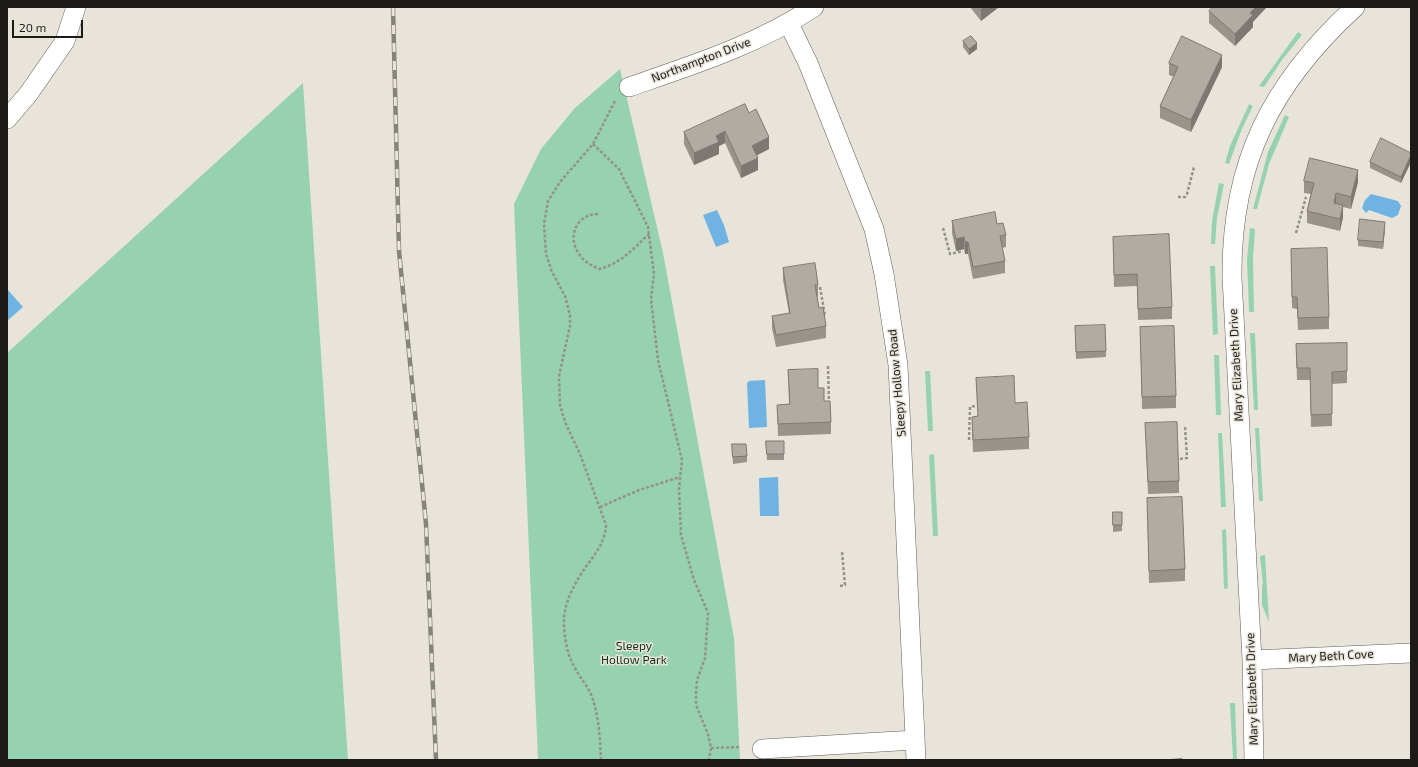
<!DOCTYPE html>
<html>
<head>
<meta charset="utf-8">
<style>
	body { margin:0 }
	#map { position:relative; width:1418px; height:767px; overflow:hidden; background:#e8e4da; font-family:"Exo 2",sans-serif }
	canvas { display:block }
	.frame { position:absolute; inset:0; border:8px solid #1d1b18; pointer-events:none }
	.scale { position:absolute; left:12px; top:20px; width:71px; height:18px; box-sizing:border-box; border:2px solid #1d1b18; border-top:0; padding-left:5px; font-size:12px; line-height:14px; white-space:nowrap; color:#1d1b18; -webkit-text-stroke:3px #e8e4da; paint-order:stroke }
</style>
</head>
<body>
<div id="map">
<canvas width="1418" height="767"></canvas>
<div class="frame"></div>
<div class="scale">20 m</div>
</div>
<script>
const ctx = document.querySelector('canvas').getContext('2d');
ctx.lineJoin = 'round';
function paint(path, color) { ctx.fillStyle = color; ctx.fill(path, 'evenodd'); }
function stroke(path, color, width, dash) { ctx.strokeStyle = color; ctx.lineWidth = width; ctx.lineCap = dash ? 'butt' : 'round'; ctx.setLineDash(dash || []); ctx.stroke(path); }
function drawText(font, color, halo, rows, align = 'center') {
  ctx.font = font + ' "Exo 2",sans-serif'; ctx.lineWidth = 3; ctx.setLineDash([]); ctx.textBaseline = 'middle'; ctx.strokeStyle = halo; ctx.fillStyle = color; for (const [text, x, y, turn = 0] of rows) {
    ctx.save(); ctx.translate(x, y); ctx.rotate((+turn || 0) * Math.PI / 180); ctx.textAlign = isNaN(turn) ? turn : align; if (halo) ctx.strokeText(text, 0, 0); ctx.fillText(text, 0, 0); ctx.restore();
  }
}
paint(new Path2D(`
	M1298,32l4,3 -20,25 -18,27 -5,-1z
	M620,69l43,184 71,385 6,122h-202l-24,-556 27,-55 34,-41z
	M303,83l45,677h-341v-407z
	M1249,104l4,2 -12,25 -12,33 -4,-1 5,-17z
	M1285,115l4,2 -20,47 -12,45h-4l15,-57z
	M1219,183l5,1 -7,34 -2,26h-4l1,-23z
	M1250,228l5,1 -2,30 1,53h-5l-2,-52z
	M1210,266h5l3,68 -5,1z
	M1250,333h5l3,77h-4z
	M1214,355h5l2,60h-5z
	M925,371h5l3,60h-5z
	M1255,428h4l4,73h-4z
	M1218,433h4l4,74h-5z
	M934,454l4,82h-5l-4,-81z
	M1226,529l2,59 -4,1 -2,-59z
	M1265,555l4,67 -7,-17v-20l1,-1 -3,-28z
	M1230,703h5l2,57h-4z`), '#96d2af');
paint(new Path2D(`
	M1371,194l27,7 3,5 -3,9 -6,3 -23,-8 -3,3 -4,-5 3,-8z
	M717,210l7,15 5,17 -13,5 -13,-32z
	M7,289l16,18 -16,14z
	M765,380l2,47 -18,1 -2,-45 2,-2z
	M778,477l1,39h-19l-1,-38z`), '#6eb3e2');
const minor = new Path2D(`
	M789,24l19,39 66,166 10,45 14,91 18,395
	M629,87c64,-22 128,-42 185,-80
	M7,119l22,-26 36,-52 11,-34
	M1252,660l159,-7
	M762,749l153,-9
	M1254,760l-2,-100 -20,-383c-1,-115 40,-194 123,-270`);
stroke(minor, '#605d54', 20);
stroke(new Path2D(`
	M593,144l26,25 29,58 6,47 -3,25 7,61 24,100 -3,29 2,46 13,45 14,33 -3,45 -8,22 -1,14v11l12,29 3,14 -2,12
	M1178,197h7l2,-3 7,-27
	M598,214c-22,0 -31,23 -19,40 5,8 12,11 20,15 21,-5 34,-20 50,-35
	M943,228l7,26 13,-3
	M1296,233l10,-36
	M820,287l5,29 -3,1
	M828,366l1,38
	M969,440l1,-33 5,-1
	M1180,459l7,-1 -2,-32
	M600,507l39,-17 41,-13
	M840,586l5,-1 -3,-33
	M711,748l29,-1
	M601,760c-1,-20 -2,-44 -9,-63 -4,-11 -12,-19 -17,-29 -8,-13 -11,-31 -11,-47 0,-19 11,-38 21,-53 10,-14 20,-25 21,-43l-26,-71 -15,-32 -5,-17 -1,-29 11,-50v-11l-5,-19 -13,-24 -6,-18 -2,-30 4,-23 12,-19 33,-38 22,-43`), '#94918a', 2.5, [3, 2]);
stroke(minor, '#fff', 19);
const rail = new Path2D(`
	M393,7l6,244 27,273 10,236`);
stroke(rail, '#86837d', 4.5);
stroke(rail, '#e8e4da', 3, [9]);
paint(new Path2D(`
	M970,7h29l-18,14z
	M1209,11l44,11v5l-18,19 -26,-23z
	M963,41l14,8 -8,6 -6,-8z
	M1169,63l53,4 -31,65 -31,-14v-12l14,-29 -5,-2z
	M749,113l20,36 -13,6 2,15 -17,8 -16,-35 -6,3v8l-25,11 -10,-21v-12z
	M1411,153v9l-10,21 -31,-15v-6z
	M1304,181l54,1 -7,27 -8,-2v10l-3,14 -33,-8v-12l4,-17 -7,-1z
	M952,221l45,3 9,11v12l-4,1 3,13v12l-32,6 -5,-25h-3l-1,-5 -8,2 -4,-18z
	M1385,228l-2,21 -25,-3v-6z
	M1113,237l59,70v12l-34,1 -1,-34 -23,1z
	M1291,249l38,68v12l-31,1 -1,-21 -5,-1z
	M783,268l35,17v12h-1l2,11 7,18v12l-50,9 -4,-19v-12l17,-3 -6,-33z
	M1075,326l31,25v6l-30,2z
	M1140,327l36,69v12l-34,1z
	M1347,343v40l-15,1v42l-21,1 -1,-47h-13l-1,-36z
	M788,370l36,31 7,21v12l-53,2 -1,-31 12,-1z
	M976,378l39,25 14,34v12l-56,3 -1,-23v-12l6,-1z
	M1145,423l34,58v12l-31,1z
	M766,441h18v19h-17z
	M732,444l15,12v6l-14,2z
	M1147,498l38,71v12l-36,2z
	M1113,512h9v19l-9,1z`), '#99938c');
paint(new Path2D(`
	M984,7h15l-18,14v-12z
	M1256,7h11l-14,15v5l-18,19v-12l15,-21z
	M977,43v6l-8,6v-6z
	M1222,55v12l-31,65v-12z
	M725,131v12l-6,3v8l-25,11v-12l22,-17z
	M769,137v12l-17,9v-12z
	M1411,155v7l-10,21v-6z
	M758,158v12l-17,8v-12z
	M1358,170v12l-7,27v-12z
	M1336,193v12l-2,-2z
	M1343,205v12l-3,14v-12z
	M1385,222v6l-2,21v-7z
	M964,237v12l-8,2v-12z
	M965,242h3v12h-3z`), '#7d7872');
const building = new Path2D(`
	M1213,7h43l-6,6 3,2 -18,19 -26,-23z
	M971,36l6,7 -8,6 -6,-8z
	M1182,36l40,19 -31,65 -31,-14 18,-39 -9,-4z
	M745,104l4,9 7,-4 13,28 -17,9 6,12 -17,8 -16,-35 -9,5 3,6 -25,11 -10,-21z
	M1381,138l30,15v2l-10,22 -31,-15z
	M1310,158l48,12 -7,27 -15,-4 -2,10 9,2 -3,14 -33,-8 7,-28 -10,-2z
	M995,212l2,12 6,-1 3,12 -6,1 5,25 -32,6 -5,-25h-3l-1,-5 -8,2 -4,-18z
	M1360,219l25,3 -2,20 -25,-2z
	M1169,234l3,73 -34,2 -1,-35 -23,1 -1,-38z
	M1327,248l2,69 -31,1 -1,-21h-5l-1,-48z
	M815,263l3,22h-3l4,23 4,-1 3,19 -50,9 -4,-19 18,-3 -7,-45z
	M1105,325l1,26 -30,1 -1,-26z
	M1174,326l2,70 -34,1 -2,-70z
	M1347,343v28l-15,1v42l-21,1 -1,-47h-13l-1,-24z
	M818,369v19h6v13h6l1,21 -53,2 -1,-19 13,-1 -2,-34z
	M1014,376l1,27 12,-1 2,35 -56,3 -1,-23 6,-1 -2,-38z
	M1177,422l2,59 -31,1 -3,-59z
	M766,441h18v13h-17z
	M732,444h14l1,12 -14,1z
	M1182,497l3,72 -36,2 -2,-73z
	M1113,512h9v13h-9z
	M1182,759v1h-17z`);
paint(building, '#b2aba3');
stroke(building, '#7d7872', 1);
drawText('12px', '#1d1b18', '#e8e4da', [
	["Northampton Drive",701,60,-21],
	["Mary Elizabeth Drive",1236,365,-93],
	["Sleepy Hollow Road",897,383,-95],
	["Mary Beth Cove",1331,656,-3],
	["Mary Elizabeth Drive",1252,689,-92]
]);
drawText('12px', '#113321', '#e8e4da', [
	["Sleepy",634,646],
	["Hollow Park",634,660]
]);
</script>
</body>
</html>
